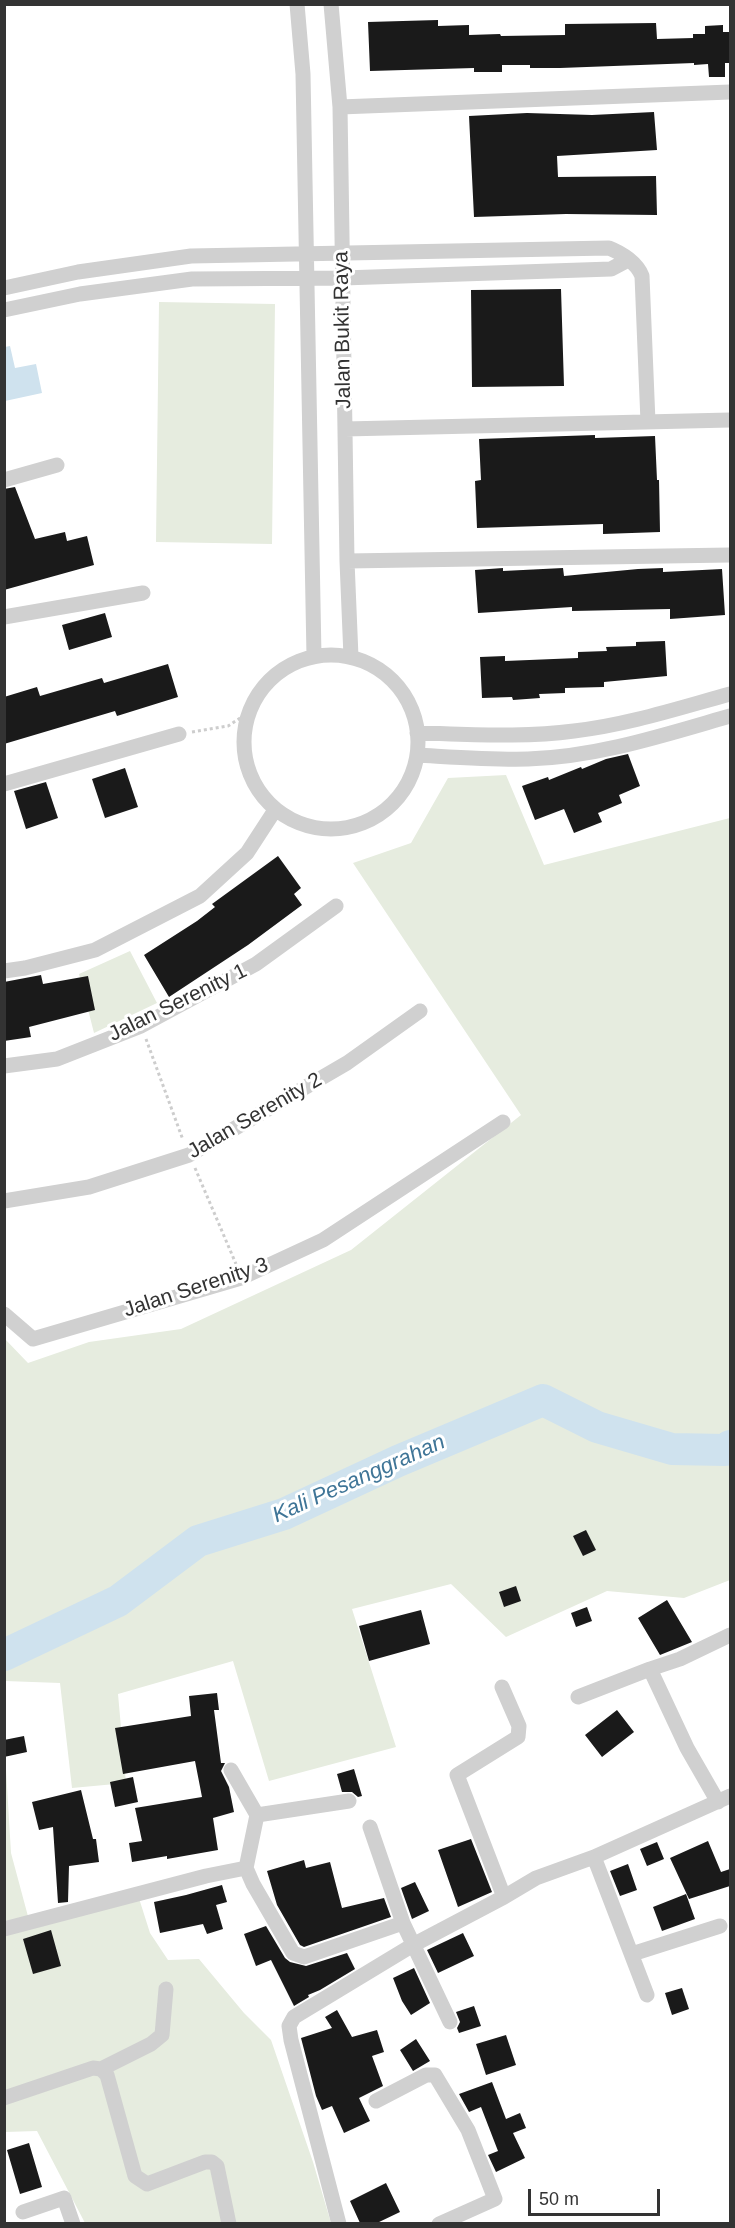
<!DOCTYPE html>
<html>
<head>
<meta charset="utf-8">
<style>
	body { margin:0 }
	#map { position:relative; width:735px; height:2228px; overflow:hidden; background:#fff; font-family:Arial,sans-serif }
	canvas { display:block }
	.frame { position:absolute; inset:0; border:6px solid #333; pointer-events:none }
	.scale { position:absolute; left:528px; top:2189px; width:132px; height:27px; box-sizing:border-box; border:3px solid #333; border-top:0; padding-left:8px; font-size:18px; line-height:21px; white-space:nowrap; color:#333; -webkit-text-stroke:4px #fff; paint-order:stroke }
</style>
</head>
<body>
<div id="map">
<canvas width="735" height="2228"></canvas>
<div class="frame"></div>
<div class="scale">50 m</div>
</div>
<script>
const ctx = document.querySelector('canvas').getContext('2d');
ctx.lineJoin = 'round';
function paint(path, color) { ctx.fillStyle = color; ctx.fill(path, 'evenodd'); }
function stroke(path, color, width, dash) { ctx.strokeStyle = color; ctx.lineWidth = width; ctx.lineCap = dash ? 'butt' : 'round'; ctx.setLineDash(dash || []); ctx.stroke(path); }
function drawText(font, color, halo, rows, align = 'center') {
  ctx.font = font + ' Arial,sans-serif'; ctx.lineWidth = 6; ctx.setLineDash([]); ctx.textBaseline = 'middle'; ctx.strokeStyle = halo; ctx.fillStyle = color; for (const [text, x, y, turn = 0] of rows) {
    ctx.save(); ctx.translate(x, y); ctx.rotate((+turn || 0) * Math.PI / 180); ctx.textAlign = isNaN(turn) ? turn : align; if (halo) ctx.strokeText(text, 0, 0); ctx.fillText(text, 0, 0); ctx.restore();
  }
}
paint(new Path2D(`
	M159,302l116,2 -3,240 -116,-2z
	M506,775l38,90 186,-47v762l-46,18 -77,-7 -101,46 -55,-53 -99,25 44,138 -127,34 -36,-120 -115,33 8,89 -54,5 -12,-105 -55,-2 -1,-343 24,25 61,-21 92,-13 170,-79 170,-135 -168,-252 58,-20 37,-65z
	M130,951l27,52 -63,30 -15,-59z
	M4,1736l7,117 18,67 108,-28 13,41 18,27 31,-1 45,54 27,27 42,122 18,61h-246l-48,-92 -32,1z`), '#e6ecdf');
paint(new Path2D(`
	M10,346l5,22 21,-4 6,29 -37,8v-54z`), '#cfe2ee');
stroke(new Path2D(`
	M4,1655l114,-54 80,-60 86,-27 114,-53 145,-61 54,27 75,22 53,1 5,-4`), '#cfe2ee', 32);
paint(new Path2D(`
	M438,20v6l31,-1v10l31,-1 1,2 64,-1v-11l91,-1 1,16 36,-1v-4h12v-8l18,-1v7h7v31h-5v14h-16l-1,-13 -14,1v-2l-134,5h-30v-3h-28v7h-28v-4l-104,3 -2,-49z
	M654,112l3,38 -100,6 1,21 98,-1 1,39 -91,-1 -92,3 -5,-101 58,-3 65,2z
	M561,289l3,97 -92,1 -1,-97z
	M595,435v3l60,-2 2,44h2l1,52 -57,2v-10l-126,4 -2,-47 6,-1 -2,-41z
	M15,487l20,52 30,-7 2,9 20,-5 7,29 -90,25v-101z
	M503,568v3l60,-3 1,8 74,-7 25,-1v4l59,-3 3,46 -55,4v-10l-98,2v-4l-94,6 -3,-43z
	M105,613l7,24 -43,13 -7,-25z
	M665,641l2,35 -63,6v5l-39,1v5l-26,1 1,4 -27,2 -1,-3 -30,1 -2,-41 25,-1v5l73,-3v-6l29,-1 -1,-4 30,-1v-4z
	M168,664l10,33 -61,19 -2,-5 -111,33v-47l33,-10 3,9 62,-18 2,5z
	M628,754l12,32 -21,9 3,8 -24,10 4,9 -28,11 -10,-24 -29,11 -13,-34 26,-9 1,3 32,-13 1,2 24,-10z
	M125,768l13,39 -33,11 -13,-39z
	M46,782l12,36 -32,11 -12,-38z
	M278,856l23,32 -7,6 8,11 -54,40 -79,52 -25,-42 53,-34 18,-14 -3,-3z
	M41,975l2,9 45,-8 7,34 -66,17 2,10 -27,4v-59z
	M586,1530l10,20 -13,6 -10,-20z
	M516,1586l5,15 -17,6 -5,-15z
	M667,1600l25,42 -32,13 -22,-37z
	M587,1607l5,14 -16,6 -5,-14z
	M421,1610l9,34 -61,17 -10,-35z
	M217,1693l2,17h-5l7,53h4l-4,8 8,16 5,25 -21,6 5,32 -51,9v-3l-35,6 -3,-19 13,-2 -7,-33 67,-11 -7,-36 -72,13 -8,-46 76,-12 -2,-20z
	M617,1710l17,22 -32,25 -17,-22z
	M24,1736l3,16 -23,5v-17z
	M354,1769l8,27 -4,1 -6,-5h-10l-5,-18z
	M133,1777l5,25 -23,5 -5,-25z
	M81,1790l12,49h3l3,23 -30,4 -1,36 -10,1 -5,-76 -14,3 -7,-28z
	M471,1839l21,53 -34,15 -20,-57z
	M708,1841l13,31 9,-3v17l-41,13 -19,-41z
	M657,1842l7,17 -17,7 -7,-17z
	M304,1860l2,8 24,-6 12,46 42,-10 7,19 -87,30 -4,-2 -23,-40 -10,-34z
	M628,1864l9,26 -17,6 -10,-25z
	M415,1882l14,29 -17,8 -11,-31z
	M222,1885l5,17 -11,3 7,24 -16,5 -4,-10 -43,9 -6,-31 32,-7z
	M686,1894l9,25 -33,12 -9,-24z
	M266,1926l19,32 5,4 16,4 41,-13 8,16 -35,21 -12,5 1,2 -15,9 -23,-46 -15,6 -12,-32z
	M51,1930l10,36 -28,8 -10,-35z
	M463,1933l11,23 -36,17 -11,-23z
	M414,1968l16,35 -19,12 -9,-14 -9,-23z
	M682,1988l7,21 -17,6 -7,-22z
	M474,2006l7,20 -22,7 -2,-5 3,-6 -4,-10z
	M337,2010l15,27 25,-7 7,22 -12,4 11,30 -24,12 11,23 -26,12 -12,-27 -10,4 -6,-14 -15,-58 31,-10 -7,-11z
	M506,2035l10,30 -30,10 -10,-31z
	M416,2039l14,22 -17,10 -13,-21z
	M492,2082l14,37 14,-6 6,15 -13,5 12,25 -29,14 -8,-17 10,-4 -17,-44 -12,5 -10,-18z
	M29,2143l13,44 -22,7 -13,-44z
	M386,2183l14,29 -23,11h-17l-10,-22z`), '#1a1a1a');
stroke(new Path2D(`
	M192,732l36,-6 20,-13
	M146,1039l37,101
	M195,1168l41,96`), '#cdcdcd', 3, [3, 3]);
stroke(new Path2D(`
	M297,4l6,70 11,582
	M331,4l9,103 7,454 4,96
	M340,107l390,-15
	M4,288l74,-16 113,-16 418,-8c13,5 28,15 33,28l6,146
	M4,310l76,-16 112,-15 151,-1 268,-9 17,-9
	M345,429l385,-9
	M4,480l53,-15
	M347,561l383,-6
	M4,617l139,-24
	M244 742a87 87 0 1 1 174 0a87 87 0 1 1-174 0Z
	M417,733c52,1 105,5 157,-2 53,-6 105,-23 156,-37
	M417,755c36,2 74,5 111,4 69,-2 136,-24 202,-43
	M4,784l175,-50
	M4,971l21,-3 70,-18 105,-54 47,-43 28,-43
	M4,1066l53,-7 84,-33 115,-62 80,-58
	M4,1201l85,-14 100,-32 158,-92 73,-52
	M4,1314l29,25 208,-61 82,-38 180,-118
	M650,1669l30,-10 50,-24
	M502,1687l17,39 -1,11 -61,38 47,122
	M578,1697l72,-28 37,79 31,54
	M231,1770l26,45 -11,53 7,16 40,69 11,4 99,-34
	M257,1815l92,-14
	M370,1827l33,96 47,99
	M594,1857l53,138
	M4,1929l202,-53 40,-8
	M632,1954l88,-28
	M101,2069l50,-25 11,-9 4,-46
	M4,2098l89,-30 8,1 6,6 28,101 12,8 58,-22h7l5,4 12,58
	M376,2101l50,-26h9l33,55 27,69 -56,25
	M23,2212l41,-14 9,26
	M339,2224l-48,-184 -2,-14 5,-9 119,-72 91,-48 32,-19 58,-21 136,-61`), '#d0d0d0', 15);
drawText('21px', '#333', '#fff', [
	["Jalan Bukit Raya",343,330,-91],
	["Jalan Serenity 1",178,1003,-26],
	["Jalan Serenity 2",255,1116,-30],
	["Jalan Serenity 3",196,1288,-18]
]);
drawText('italic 22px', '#3f7597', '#fff', [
	["Kali Pesanggrahan",359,1479,-24]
]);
</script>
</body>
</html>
